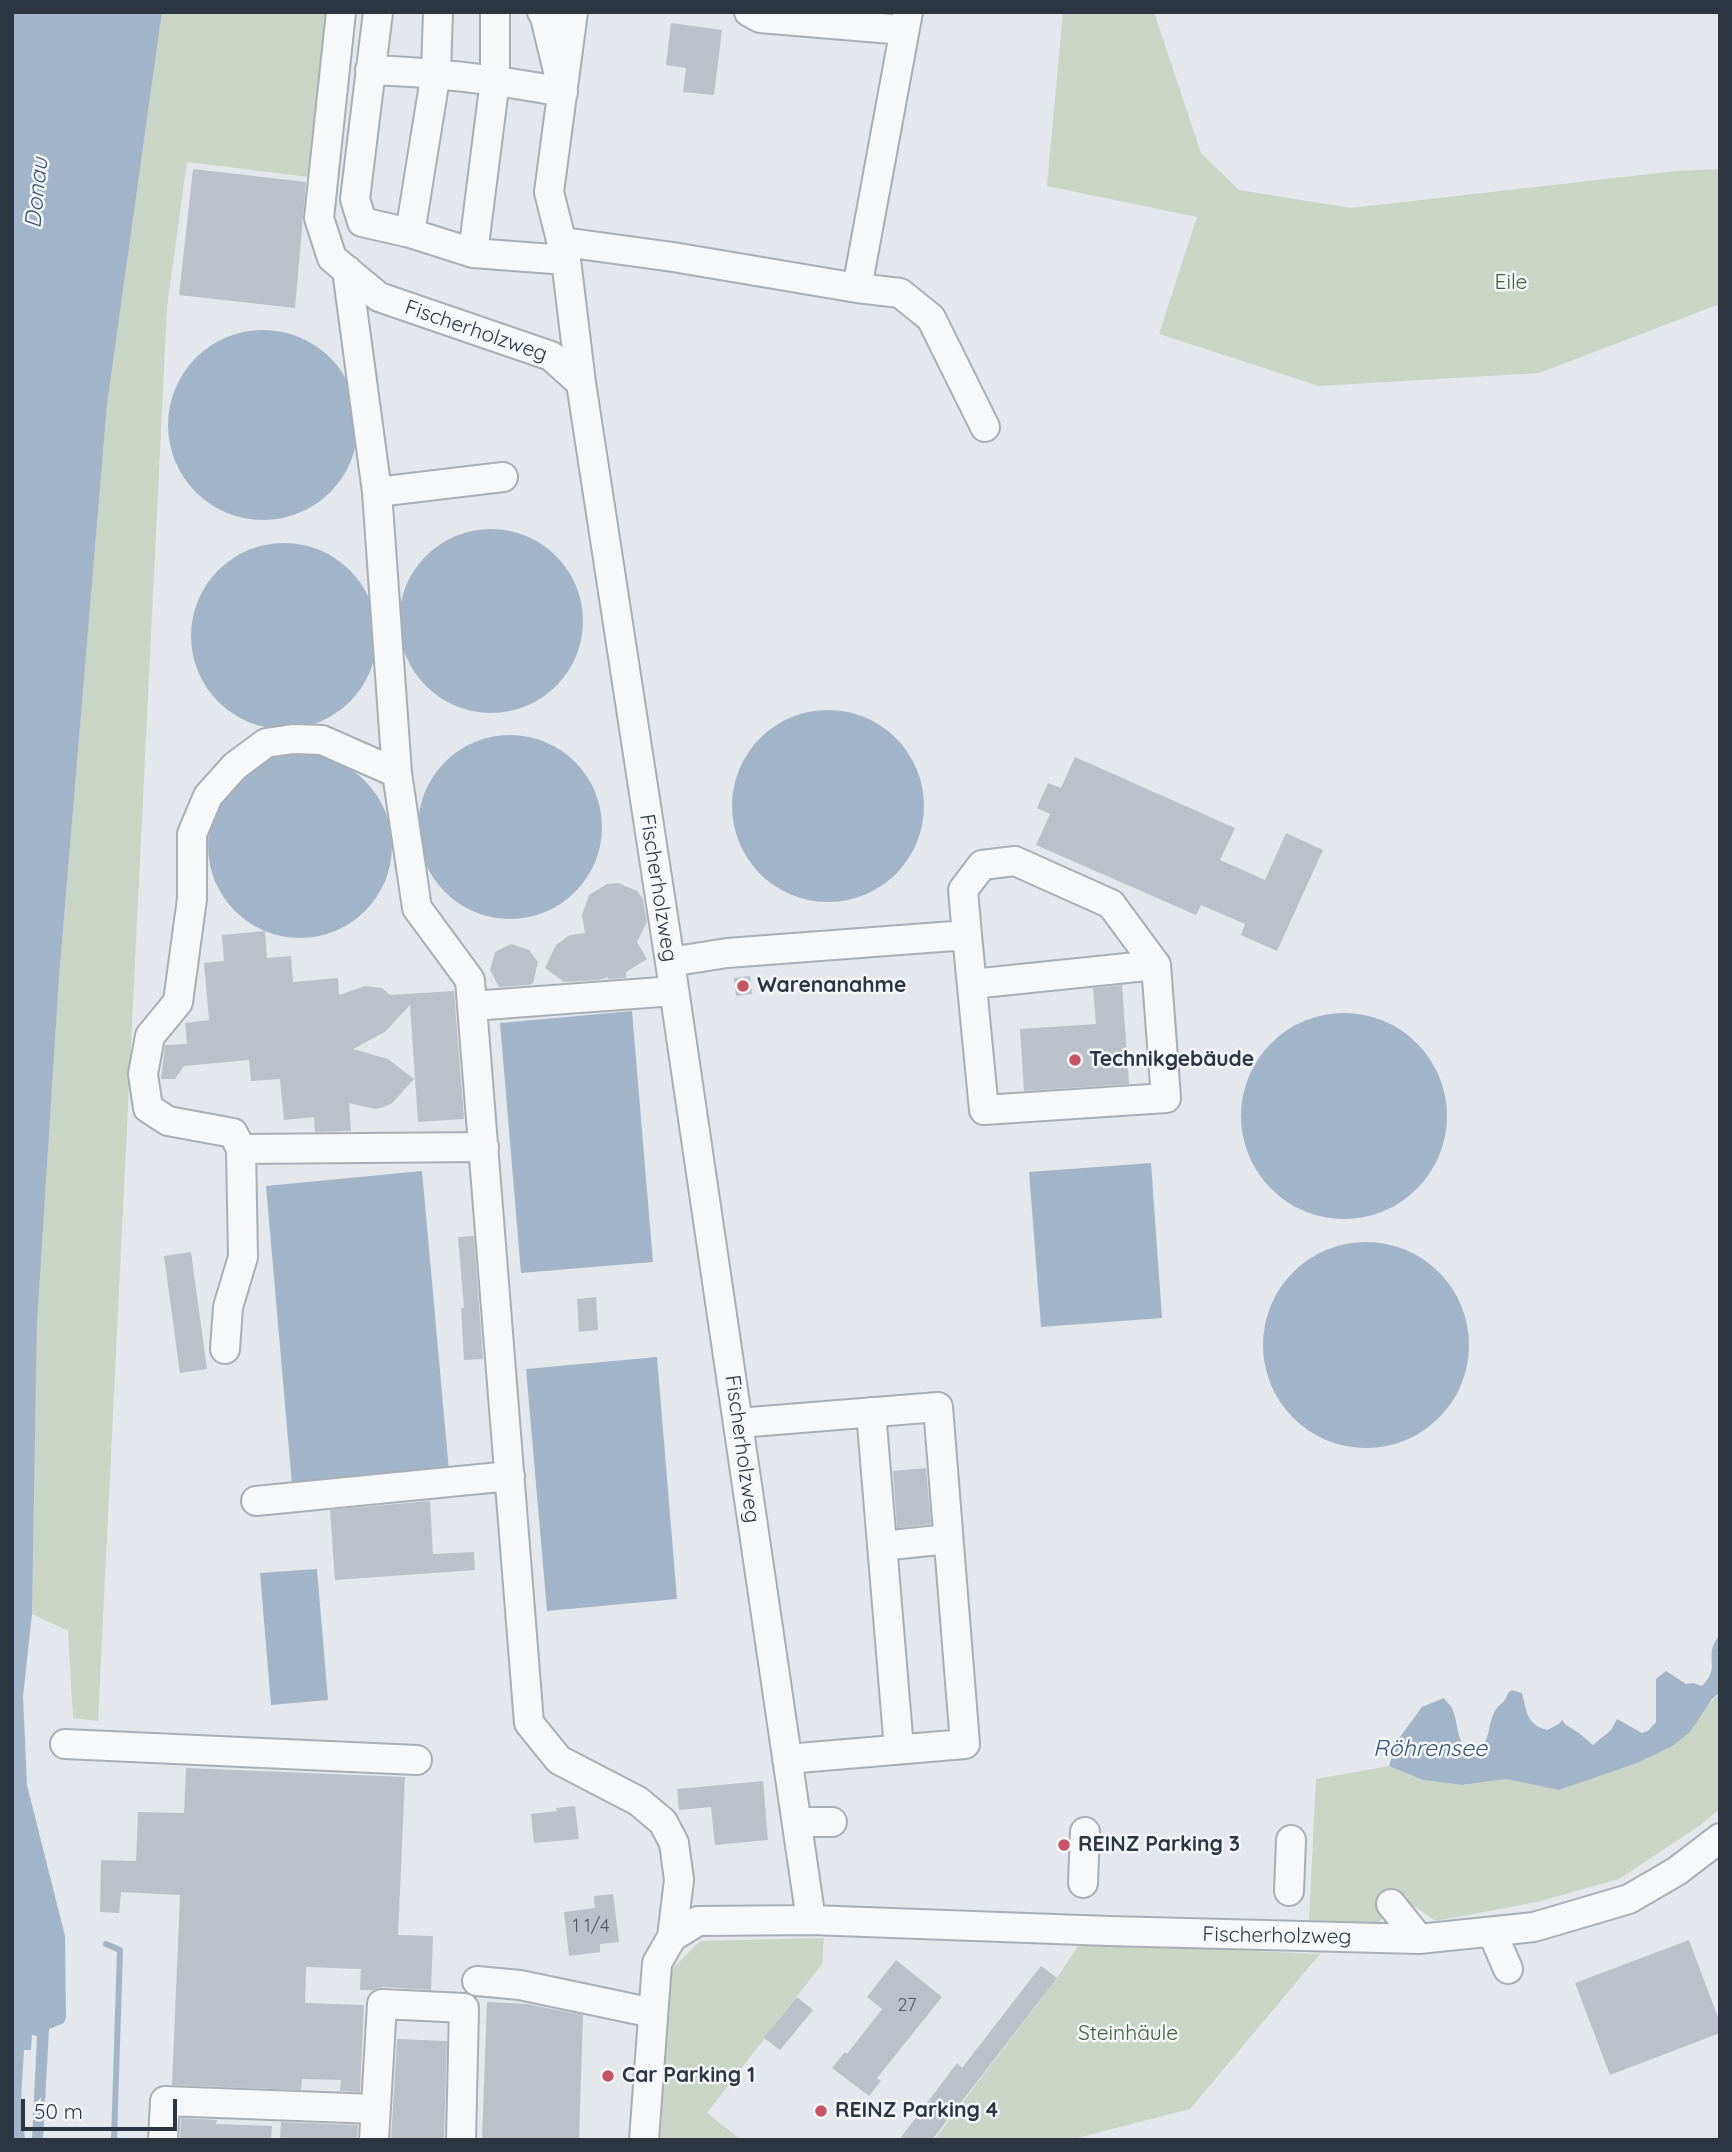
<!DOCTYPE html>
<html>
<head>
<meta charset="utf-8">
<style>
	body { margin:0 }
	#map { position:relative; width:1732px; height:2152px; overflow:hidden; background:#e4e7eb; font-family:Quicksand,sans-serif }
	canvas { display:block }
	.frame { position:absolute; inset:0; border:14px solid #2d3543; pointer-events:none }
	.scale { position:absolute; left:21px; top:2099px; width:156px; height:32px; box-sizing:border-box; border:4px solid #2d3543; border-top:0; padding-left:9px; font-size:21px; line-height:24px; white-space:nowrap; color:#2d3543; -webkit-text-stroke:5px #f4f6f8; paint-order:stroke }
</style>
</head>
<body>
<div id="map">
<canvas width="1732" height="2152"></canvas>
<div class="frame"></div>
<div class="scale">50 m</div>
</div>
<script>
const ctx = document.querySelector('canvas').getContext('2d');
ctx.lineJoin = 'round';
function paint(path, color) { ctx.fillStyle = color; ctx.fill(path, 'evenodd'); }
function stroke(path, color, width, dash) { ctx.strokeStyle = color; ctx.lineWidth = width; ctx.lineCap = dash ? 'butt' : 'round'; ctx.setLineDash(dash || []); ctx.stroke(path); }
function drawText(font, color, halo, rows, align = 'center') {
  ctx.font = font + ' Quicksand,sans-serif'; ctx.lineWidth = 5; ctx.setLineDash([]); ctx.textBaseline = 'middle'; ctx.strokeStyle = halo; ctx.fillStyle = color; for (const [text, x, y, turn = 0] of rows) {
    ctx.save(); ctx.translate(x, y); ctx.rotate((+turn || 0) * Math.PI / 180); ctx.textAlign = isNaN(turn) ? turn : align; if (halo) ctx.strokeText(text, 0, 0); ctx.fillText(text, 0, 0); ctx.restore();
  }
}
paint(new Path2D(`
	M162,12h170l-15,166 -130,-16 -20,145 -69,1414 -25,-3 -5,-87 -36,-17 5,-290 22,-346 48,-573z
	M1063,12h91l47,141 38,37 112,18 325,-37 44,-2v135l-181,69 -220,13 -160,-52 38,-117 -150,-31z
	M1720,1692v117l-21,17 -80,53 -82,23 -101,19 -30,-20 -33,25 -64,-5 7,-142 73,-13 34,14 39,5 44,-6 53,11 78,-27 34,-16z
	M824,1938l-2,26 -115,149 34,27h-81l11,-170 29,-29z
	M1080,1943l240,11 -130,155 -121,31h-135l123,-162z`), '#cad5c6');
paint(new Path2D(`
	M12,12h150l-55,393 -48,573 -22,346 -5,290 -9,82 4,89 38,151 1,81 -2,6 -15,6 -6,111h-11l5,-104 -5,-1 -1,15h-7l-3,50 4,40h-13z
	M168 425a95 95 0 1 1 190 0a95 95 0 1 1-190 0Z
	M399 621a92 92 0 1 1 184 0a92 92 0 1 1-184 0Z
	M191 636a93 93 0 1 1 186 0a93 93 0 1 1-186 0Z
	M732 806a96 96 0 1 1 192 0a96 96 0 1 1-192 0Z
	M418 827a92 92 0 1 1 184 0a92 92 0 1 1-184 0Z
	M208 846a92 92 0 1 1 184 0a92 92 0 1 1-184 0Z
	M632,1011l21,251 -132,11 -21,-250z
	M1241 1116a103 103 0 1 1 206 0a103 103 0 1 1-206 0Z
	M1151,1163l11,155 -121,9 -12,-155z
	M422,1171l27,300 -157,14 -26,-299z
	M1263 1345a103 103 0 1 1 206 0a103 103 0 1 1-206 0Z
	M657,1357l20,242 -130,12 -21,-242z
	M317,1569l11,131 -57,5 -11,-132z
	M1718,1637l2,55 -8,7 -22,33 -19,15 -34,16 -78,27 -53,-11 -44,6 -39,-5 -34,-14 8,-25 25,-34 22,-9c2,4 6,6 8,10 8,17 2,40 25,45 14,-12 10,-28 18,-42 5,-8 11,-9 13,-18l4,-3 10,3c5,19 4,31 25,37l12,-6 3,-4 4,5 13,8 14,12 18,-15 6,-11 25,14 6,-2 8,-9v-43l10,-8 20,13 7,-1 9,3c20,-20 1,-28 16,-49z`), '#a2b5c8');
stroke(new Path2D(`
	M106,1944l14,6 -6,190`), '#a2b5c8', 6);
paint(new Path2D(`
	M671,23l51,7 -8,65 -31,-3 3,-24 -20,-3z
	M193,169l113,13 -11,126 -116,-13z
	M1075,757l160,71 -15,32 45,20 21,-47 37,17 -46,101 -36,-16 4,-11 -44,-19 -5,10 -160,-70 14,-31 -13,-6 11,-25 13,5z
	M618,883l19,8 6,8 4,23 -10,20 10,17 -21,13v6l-18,1v-2l-9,3 -35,2 -19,-14 11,-23 14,-10 15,-2 -3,-18 7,-20 18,-11z
	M265,931l2,27 24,-2 2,26 45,-4 1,17 26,-9 17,2 8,7 64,-4 10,128 -46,3 -8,-117 -25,27 -32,17 35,10 26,20 -22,24 -8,4 -9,2 -26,-6 2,28 -36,1 -1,-15 -30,3 -4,-41 -29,2 -2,-21 -65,6 -9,13h-14l4,-34 22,-1 -2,-21 24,-3 -5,-57 20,-2 -2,-26z
	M511,944l18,6 9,12 -5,21 -4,2 -30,2 -9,-17 5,-18z
	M750,976l2,18 -16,2 -2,-18z
	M1122,985l7,99 -105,7 -4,-62 76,-5 -3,-36z
	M474,1236l9,123 -19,1 -3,-52h3l-6,-71z
	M191,1252l16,117 -27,4 -16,-117z
	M596,1297l2,33 -19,2 -2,-33z
	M926,1468l5,56 -34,4 -4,-57z
	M430,1501l3,53 41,-2 1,18 -140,10 -5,-70z
	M186,1768l219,9 -7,158 35,1 -2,54 -48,-3 -10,3h-13l1,-21 -55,-2 -1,36 59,2 -4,87 -20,-1 1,-11 -39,-1 -1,11 -129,-5 8,-190 -59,-3 -2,21 -19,-1 1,-52 35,1 2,-49 46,1z
	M763,1781l5,59 -53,5 -4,-38 -32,3 -2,-21z
	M575,1806l4,33 -45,4 -3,-29 26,-3 -1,-3z
	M613,1894l6,48 -19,2v8l-31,4 -5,-44 31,-4 -1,-12z
	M1689,1940l31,83v10l-110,42 -35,-92z
	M896,1960l46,37 -65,81 4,3 -12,15 -37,-28 13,-16 2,2 35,-45 -15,-12z
	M1041,1966l16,12 -125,162h-33l58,-77 5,5z
	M797,1997l16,13 -33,40 -16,-12z
	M487,2002l40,2 56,11 -4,125h-97z
	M397,2039l50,2 -3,99h-53z
	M181,2118l36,2 -1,4 56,2 -1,14h-91z
	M281,2122l77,3 -1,15h-77z`), '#bcc0c8');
const minor = new Path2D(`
	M341,12l-22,206 13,40 47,39 172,59 30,27
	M378,12l-23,187 7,23 48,11 63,20 93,7
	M573,12l-24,180 17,68 15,123 89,579 141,958
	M749,12l11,6 144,12
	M370,70c66,2 128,10 193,22l-18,-75 -3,-5
	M410,233l26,-161 2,-60
	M563,242l110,15 184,31 51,-276
	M473,253l22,-173v-68
	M347,270l30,222 20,281 20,135 53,72 2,26
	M857,288l43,5 31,25 54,109
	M377,492l126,-15
	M670,962l57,-9 240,-18 -4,-45 19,-25 33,-4 96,43 45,61 10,133 -182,12 -17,-175
	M972,984l184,-19
	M241,1149l243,-2
	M225,1349l3,-42 15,-50 -2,-108 -8,-16 -65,-12 -20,-13 -5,-34 7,-38 28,-34 14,-103v-65l16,-38 27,-30 31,-23 27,-4 29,1 75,33
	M871,1412l28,337
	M738,1423l200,-16 27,337 -178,15
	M256,1501l254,-25
	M882,1546l66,-7
	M65,1744l352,16
	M797,1822h35
	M1083,1883l2,-51
	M1289,1891l2,-51
	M1391,1904l28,35
	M1492,1932l16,37
	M672,1937l26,-16 113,-1 298,11 310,8 115,-12 95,-28 48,-28 43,-33
	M477,1981l43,4 133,28
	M163,2140l2,-39 211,8
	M374,2140l8,-136 82,4 -3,132
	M644,2140l13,-177 15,-26 7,-57 -5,-37 -11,-21 -25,-21 -79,-41 -30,-37 -57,-717 202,-15`);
stroke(minor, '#a9aeb5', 32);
stroke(minor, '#f7f8fa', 28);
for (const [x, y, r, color] of [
	[743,986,7,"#c65465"],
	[1075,1060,7,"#c65465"],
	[1064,1845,7,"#c65465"],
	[608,2076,7,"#c65465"],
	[821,2111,7,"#c65465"]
]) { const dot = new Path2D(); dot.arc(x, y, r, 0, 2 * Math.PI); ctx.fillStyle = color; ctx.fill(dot); stroke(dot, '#f4f6f8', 2.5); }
drawText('18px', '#515864', null, [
	["1 1/4",591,1927],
	["27",907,2006]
]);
drawText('21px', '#425e3b', '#f4f6f8', [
	["Eile",1511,283],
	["Steinhäule",1128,2034]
]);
drawText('21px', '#2d3543', '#f4f6f8', [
	["Fischerholzweg",476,331,19],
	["Fischerholzweg",658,888,81],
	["Fischerholzweg",742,1449,82],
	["Fischerholzweg",1277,1936,1]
]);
drawText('bold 21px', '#2d3543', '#f4f6f8', [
	["Warenanahme",757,986],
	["Technikgebäude",1089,1060],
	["REINZ Parking 3",1078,1845],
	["Car Parking 1",622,2076],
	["REINZ Parking 4",835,2111]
], 'left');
drawText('italic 23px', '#3a5474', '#f4f6f8', [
	["Donau",37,193,-84],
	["Röhrensee",1430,1749]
]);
</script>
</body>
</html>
